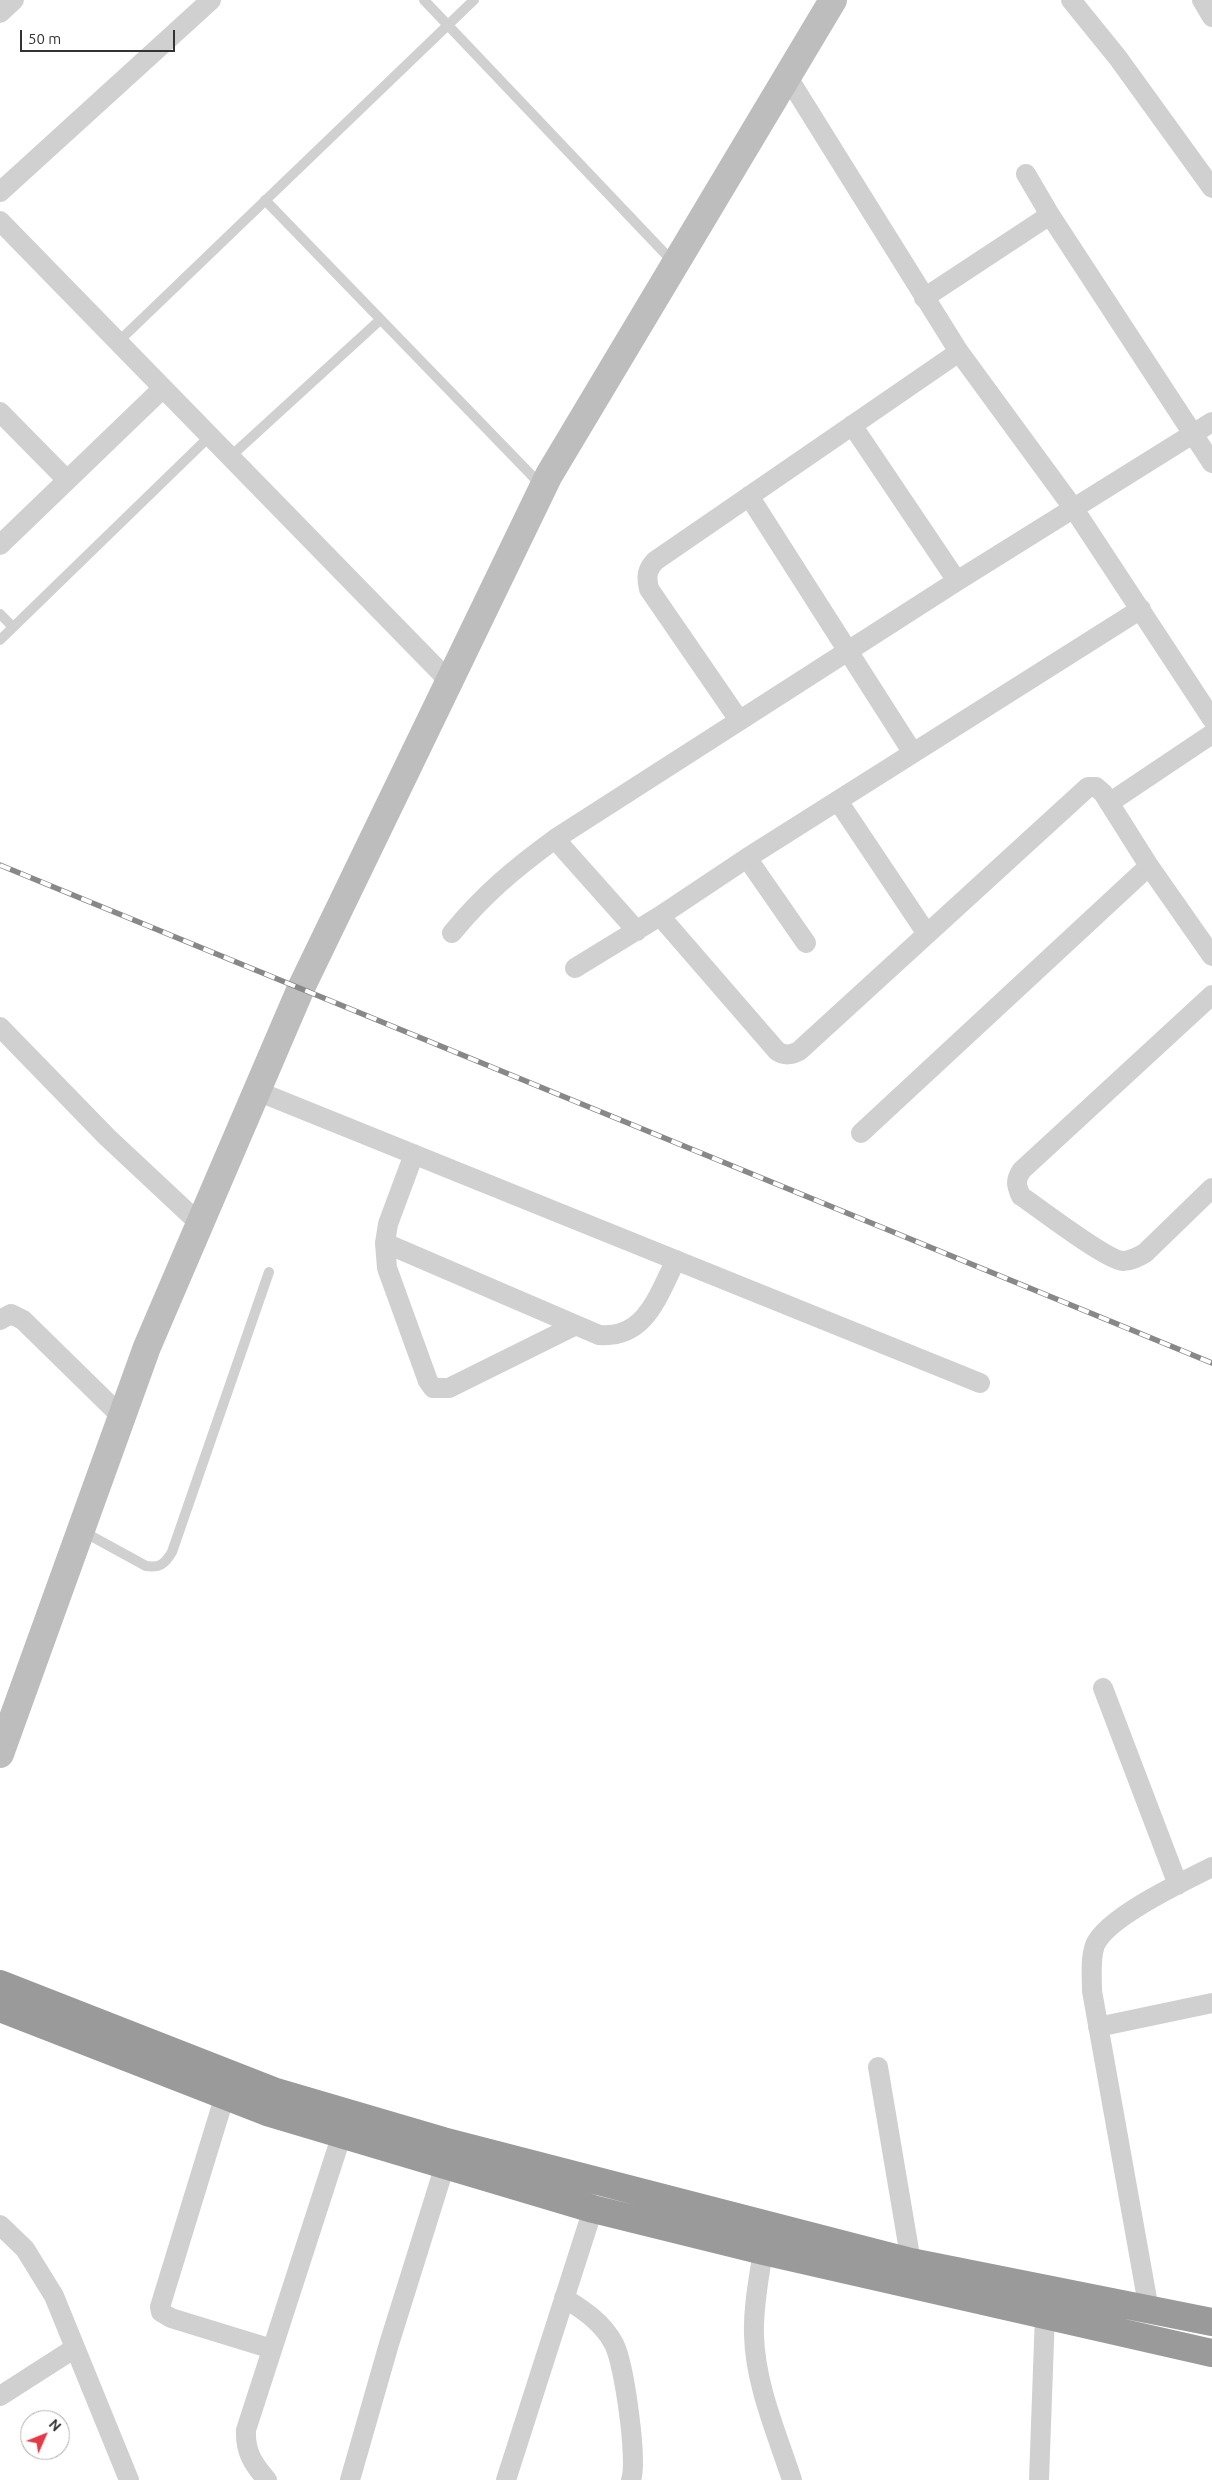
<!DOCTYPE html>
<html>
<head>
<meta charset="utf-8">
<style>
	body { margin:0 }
	#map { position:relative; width:1212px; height:2480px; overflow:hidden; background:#fff; font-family:Ubuntu,sans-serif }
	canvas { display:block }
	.north { position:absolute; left:20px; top:2410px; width:50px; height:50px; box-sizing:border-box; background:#fff; border:1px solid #adadad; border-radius:50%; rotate:46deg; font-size:14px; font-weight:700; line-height:20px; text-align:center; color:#333 }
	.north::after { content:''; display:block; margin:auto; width:18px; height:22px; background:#e63946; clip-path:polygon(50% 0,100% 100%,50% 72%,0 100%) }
	.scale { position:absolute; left:20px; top:30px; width:155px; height:22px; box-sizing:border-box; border:2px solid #333; border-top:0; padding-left:6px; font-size:15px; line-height:18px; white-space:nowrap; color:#333; -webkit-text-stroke:4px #fff; paint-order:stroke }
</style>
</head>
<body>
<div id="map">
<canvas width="1212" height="2480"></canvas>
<div class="north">N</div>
<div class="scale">50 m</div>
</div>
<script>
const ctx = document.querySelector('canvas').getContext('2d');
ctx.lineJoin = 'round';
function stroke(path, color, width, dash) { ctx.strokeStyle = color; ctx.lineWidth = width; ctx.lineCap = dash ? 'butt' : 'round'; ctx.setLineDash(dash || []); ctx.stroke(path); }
stroke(new Path2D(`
	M424,0l249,262
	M265,200l276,285
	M118,342l356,-342
	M230,457l150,-137
	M0,614l13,13
	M0,640l210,-204
	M82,1531l64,35c14,2 19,-2 26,-14l97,-280`), '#d0d0d0', 10);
stroke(new Path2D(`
	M1071,0l47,58 94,130
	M1202,0l10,17
	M0,13l14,-13
	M787,76l172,276 115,157 138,210
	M1026,174l24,41 162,248
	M0,192l211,-192
	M0,221l449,460
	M924,298l126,-83
	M0,412l67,68
	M852,425l105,156
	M749,496l164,257
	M0,545l163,-157
	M739,720l-90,-131c-3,-13 -2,-19 6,-28l304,-209
	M838,801l89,133
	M1109,803l103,-69
	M555,839l82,92
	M747,858l59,85
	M660,916l117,135c8,5 14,4 22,0l289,-264h8l7,6 46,73 63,90
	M452,933c32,-39 62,-64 103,-94l402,-258 255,-159
	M575,968l85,-52 87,-58 394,-249
	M1212,995l-190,175c-7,10 -6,15 -1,26 18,12 85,64 102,65 8,0 15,-4 22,-8l67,-65
	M0,1027l107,110 93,87
	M257,1091l723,292
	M861,1133l288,-267
	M414,1154l-26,70 -3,19 214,92c47,4 59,-40 77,-75
	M385,1243l2,25 41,113 5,7h16l127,-63
	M0,1320l11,-6 12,6 99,97
	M1103,1688l75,197
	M1098,2027l114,-24
	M878,2067l33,195
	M225,2095l-65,212 1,5 10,6 101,31
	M0,2225l25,24 29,47 75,184
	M763,2251c-4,27 -10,56 -9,84 1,49 23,99 38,145
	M564,2298c20,12 39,25 50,46 10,19 24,117 17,136
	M1149,2310l-57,-319c0,-14 -2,-32 3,-46 12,-28 89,-64 117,-78
	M0,2396l75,-48
	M267,2480c-14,-16 -22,-28 -21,-50l96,-296
	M350,2480l39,-136 56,-179
	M506,2480l87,-271
	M1039,2480l6,-166`), '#d0d0d0', 20);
stroke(new Path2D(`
	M0,1754l147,-407 154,-359 248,-513 284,-475`), '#bdbdbd', 28);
stroke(new Path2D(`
	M0,1984l276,108 167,49 468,121 301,60
	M0,2008l267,104 326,97 170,42 449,102`), '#9a9a9a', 28);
const rail = new Path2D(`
	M0,865l1212,498`);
stroke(rail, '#888', 5.5);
stroke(rail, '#fff', 4, [11]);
</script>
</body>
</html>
